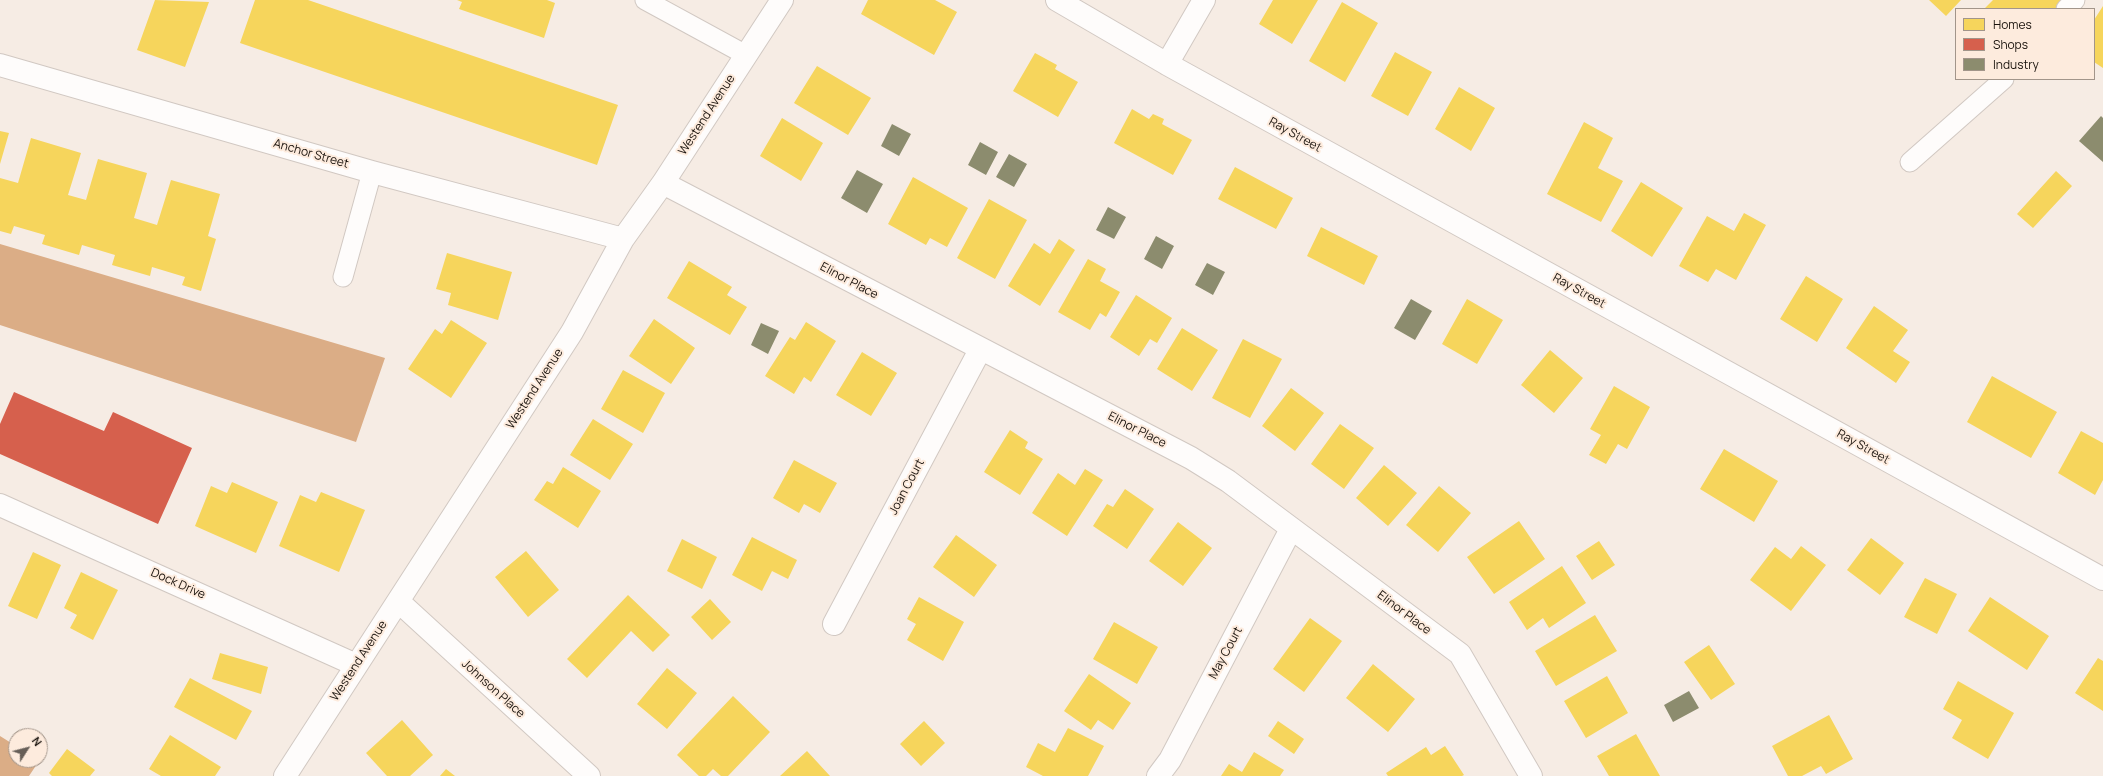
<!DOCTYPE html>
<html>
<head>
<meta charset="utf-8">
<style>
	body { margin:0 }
	#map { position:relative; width:2103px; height:776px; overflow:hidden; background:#f6ece4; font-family:Manrope,sans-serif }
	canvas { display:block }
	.legend { position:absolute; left:1955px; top:8px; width:140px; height:72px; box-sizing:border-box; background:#fdebdd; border:1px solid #a2958a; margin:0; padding:5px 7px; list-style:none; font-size:12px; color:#1a130d }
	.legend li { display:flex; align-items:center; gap:8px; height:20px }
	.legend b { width:20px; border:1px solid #a2958a }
	.north { position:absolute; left:8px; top:728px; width:40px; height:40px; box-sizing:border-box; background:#fdebdd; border:1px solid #a2958a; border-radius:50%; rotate:54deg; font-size:11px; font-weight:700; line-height:16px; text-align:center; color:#1a130d }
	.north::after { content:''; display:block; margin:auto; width:14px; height:18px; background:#675f58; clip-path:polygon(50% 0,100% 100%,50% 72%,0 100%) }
</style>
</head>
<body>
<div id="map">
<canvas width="2103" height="776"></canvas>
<ul class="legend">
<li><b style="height:11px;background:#f6d55c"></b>Homes</li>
<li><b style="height:11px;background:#d6604d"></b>Shops</li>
<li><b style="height:11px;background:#8c8c6e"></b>Industry</li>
</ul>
<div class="north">N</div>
</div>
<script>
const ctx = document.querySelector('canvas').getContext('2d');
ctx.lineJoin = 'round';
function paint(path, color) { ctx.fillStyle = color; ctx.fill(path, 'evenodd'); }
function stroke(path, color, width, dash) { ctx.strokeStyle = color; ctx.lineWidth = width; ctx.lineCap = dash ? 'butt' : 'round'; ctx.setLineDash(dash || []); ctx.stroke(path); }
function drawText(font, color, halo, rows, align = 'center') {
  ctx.font = font + ' Manrope,sans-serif'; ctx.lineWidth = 4; ctx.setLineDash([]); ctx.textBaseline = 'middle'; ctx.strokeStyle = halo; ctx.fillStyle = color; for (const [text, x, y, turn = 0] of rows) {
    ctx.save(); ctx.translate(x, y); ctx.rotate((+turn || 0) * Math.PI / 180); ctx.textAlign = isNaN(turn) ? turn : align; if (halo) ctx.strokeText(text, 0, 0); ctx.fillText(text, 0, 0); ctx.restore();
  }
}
paint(new Path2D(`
	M0,244l385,114 -29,84 -356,-117z
	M0,736l16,10v14l23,1 -10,15h-29z`), '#dbad86');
paint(new Path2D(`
	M155,0l54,2 -24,65 -48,-17z
	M255,0h53l310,105 -21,60 -357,-122z
	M457,0h90l8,3 -11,35 -85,-29 3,-7z
	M868,0h67l22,12 -23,43 -73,-41z
	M1273,0h45l-26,44 -33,-20z
	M1929,0h32l-15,16z
	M1993,0h75l-8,9h-76z
	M1342,2l36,21 -33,59 -36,-21z
	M2103,6v62l-9,-6v-42z
	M1395,52l37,20 -24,44 -37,-20z
	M1035,53l22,12 -2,4 23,13 -20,35 -45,-26z
	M817,66l54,32 -23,37 -54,-32z
	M1459,87l36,21 -24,43 -36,-22z
	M1132,109l17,10 4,-5 11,5 -2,5 30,16 -19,35 -59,-32z
	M782,118l41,25 -22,38 -41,-25z
	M1584,122l29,16 -15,30 25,13 -22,41 -54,-28z
	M0,131l9,2 -9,31z
	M31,138l50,15 -13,42 18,5 12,-41 49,14 -13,45 23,7 14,-45 49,14 -12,42 8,3 -15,52 -19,-6 3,-8 -33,-10 -2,9 -38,-11 3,-10 -33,-10 -3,10 -37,-11 3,-9 -31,-9 -3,8 -11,-3v-53l18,5z
	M1235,167l58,31 -17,31 -58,-30z
	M2056,171l16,15 -39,42 -16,-14z
	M913,177l55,31 -21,39 -17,-9 -4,7 -38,-21z
	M1641,182l42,26 -31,49 -41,-26z
	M989,199l38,21 -32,59 -38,-21z
	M1744,213l22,12 -30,55 -20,-11 -8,13 -29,-16 28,-50 27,15z
	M1321,227l57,29 -14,29 -57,-29z
	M1059,239l16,11 -35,56 -32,-20 26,-43 16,11z
	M447,253l65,19 -14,48 -50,-15 3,-12 -15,-4z
	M1088,259l18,10 -6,12 20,11 -14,25 -6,-4 -10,17 -32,-18z
	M689,261l43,26 -5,8 20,12 -17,28 -63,-37z
	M1806,276l37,23 -26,43 -37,-23z
	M1136,295l36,23 -15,25 -7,-4 -11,17 -29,-19z
	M1467,299l36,21 -26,44 -35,-20z
	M1874,306l34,24 -15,21 17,11 -14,21 -50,-35z
	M654,319l41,29 -24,36 -42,-28z
	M451,320l36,23 -36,55 -43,-29 27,-40 7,5z
	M806,322l30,19 -25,41 -7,-5 -10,17 -29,-18 25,-39 5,3z
	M1182,328l36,22 -26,41 -35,-22z
	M1243,339l39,20 -32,59 -38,-20z
	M1550,350l33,28 -29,35 -33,-28z
	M862,352l35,21 -26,43 -35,-21z
	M623,370l42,23 -22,40 -42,-24z
	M1992,376l65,36 -26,46 -64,-36z
	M1614,386l36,21 -23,42 -9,-5 -12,20 -17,-9 12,-20 -11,-6z
	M1291,388l33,25 -29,38 -33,-25z
	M593,419l40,25 -23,36 -40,-25z
	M1340,424l34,24 -30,41 -33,-25z
	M1010,430l18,12 -3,6 18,11 -23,36 -36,-23z
	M2081,431l22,12v37l-8,15 -37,-22z
	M1724,449l54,32 -24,41 -54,-33z
	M794,460l43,23 -17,30 -16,-9 -5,9 -26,-15z
	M1384,465l33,28 -29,33 -32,-28z
	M563,467l38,24 -23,37 -44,-28 13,-19 6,3z
	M1085,469l18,11 -36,56 -35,-23 26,-40 17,12z
	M232,482l46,20 -22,51 -61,-27 16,-40 16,7z
	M1439,486l32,27 -33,39 -32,-27z
	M1125,489l29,20 -27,40 -34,-23 14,-22 6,3z
	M321,492l44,18 -26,62 -60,-26 21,-51 16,7z
	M1519,521l26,38 -51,35 -27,-37z
	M1178,522l34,26 -29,38 -34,-25z
	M956,535l41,30 -23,32 -41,-30z
	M752,537l45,23 -9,19 -16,-8 -10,20 -30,-16z
	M1871,538l33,25 -24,32 -33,-25z
	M682,539l35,18 -15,32 -35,-18z
	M1599,541l16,24 -23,15 -16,-24z
	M1801,546l25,19 -35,46 -41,-31 25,-33 16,12z
	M526,551l33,39 -31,27 -33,-40z
	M33,552l28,13 -24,54 -29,-13z
	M1562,566l24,37 -37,25 -6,-10 -16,12 -18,-28z
	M81,572l37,18 -25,50 -23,-12 7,-13 -13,-7z
	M1925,578l32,16 -20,40 -33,-17z
	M628,595l42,40 -17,17 -22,-21 -44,47 -20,-19z
	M919,597l45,25 -21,39 -36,-21 9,-16 -9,-5z
	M1990,597l59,39 -22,34 -59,-39z
	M710,599l21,23 -19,18 -21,-23z
	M1595,615l22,36 -61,35 -21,-35z
	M1310,618l32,23 -38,51 -31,-23z
	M1114,622l44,25 -21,37 -44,-25z
	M1709,645l26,39 -24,16 -27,-38z
	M220,653l48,14 -7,27 -49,-15z
	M2098,658l5,3v50l-28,-18z
	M1373,664l42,35 -27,33 -42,-34z
	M667,668l30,25 -30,36 -30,-25z
	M1089,674l42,29 -18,27 -15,-10 -7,10 -27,-19z
	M1607,676l21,37 -42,25 -22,-37z
	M190,678l62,33 -16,29 -62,-33z
	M1958,681l56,32 -26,46 -36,-21 10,-18 -19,-11z
	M733,696l37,36 -42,44h-7l-8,-7 -7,7h-7l-22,-21z
	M1829,715l24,44 -27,15 -5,-8 -19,10h-14l-16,-30z
	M402,720l31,35 -23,21h-23l-21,-23z
	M924,721l21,22 -24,23 -21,-22z
	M1278,721l26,18 -10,15 -26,-18z
	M1068,728l36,18 -16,30h-45l-17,-9 12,-24 17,9z
	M1636,734l24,42h-51l-12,-20z
	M170,735l51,32 -6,9h-54l-12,-7z
	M1445,746l19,29 -2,1h-74l-2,-3 40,-26 5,8z
	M67,749l28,21 -5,6h-38l-3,-3z
	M807,751l23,25h-50z
	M1254,752l30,18 -4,6h-59l8,-12 13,8z
	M446,769l9,7h-15z`), '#f6d55c');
paint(new Path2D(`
	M14,392l90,39 9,-19 79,36 -34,76 -158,-70v-30z`), '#d6604d');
paint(new Path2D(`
	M2101,116l2,2v44l-24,-21z
	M892,124l19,10 -12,22 -18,-10z
	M980,142l18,10 -12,23 -18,-10z
	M1009,154l18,10 -13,23 -18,-10z
	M857,170l26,14 -16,29 -26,-15z
	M1108,207l18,10 -12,22 -18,-9z
	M1156,236l18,10 -12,23 -18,-10z
	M1207,263l18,9 -12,23 -18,-10z
	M1411,299l21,12 -17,29 -21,-12z
	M761,323l18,8 -11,23 -17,-9z
	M1689,691l10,17 -26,14 -9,-17z`), '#8c8c6e');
const service = new Path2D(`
	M645,0l101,55
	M2066,9l9,-9
	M1910,162l94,-83
	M343,277l29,-105`);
const minor = new Path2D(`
	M1057,0l110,64 936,515
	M1167,64l37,-64
	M0,65l372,107 251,67
	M663,183l528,275 37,23 232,173 71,122
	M0,505l356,160
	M398,601l191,175
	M834,624l146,-274
	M285,776l287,-444 51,-93 40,-56 119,-183
	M1158,776l12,-16 121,-231`);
stroke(service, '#d1c8c2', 21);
stroke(minor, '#d1c8c2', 24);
stroke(service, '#fefcfb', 19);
stroke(minor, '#fefcfb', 22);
drawText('12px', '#1a130d', '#fdebdd', [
	["Westend Avenue",707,115,-57],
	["Ray Street",1295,135,29],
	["Anchor Street",311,154,16],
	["Elinor Place",849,281,28],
	["Ray Street",1579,291,29],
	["Westend Avenue",535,389,-57],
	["Elinor Place",1137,430,27],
	["Ray Street",1863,447,29],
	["Joan Court",907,487,-62],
	["Dock Drive",178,584,24],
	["Elinor Place",1404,613,37],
	["May Court",1226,653,-62],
	["Westend Avenue",359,661,-57],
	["Johnson Place",493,689,42]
]);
</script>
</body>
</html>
